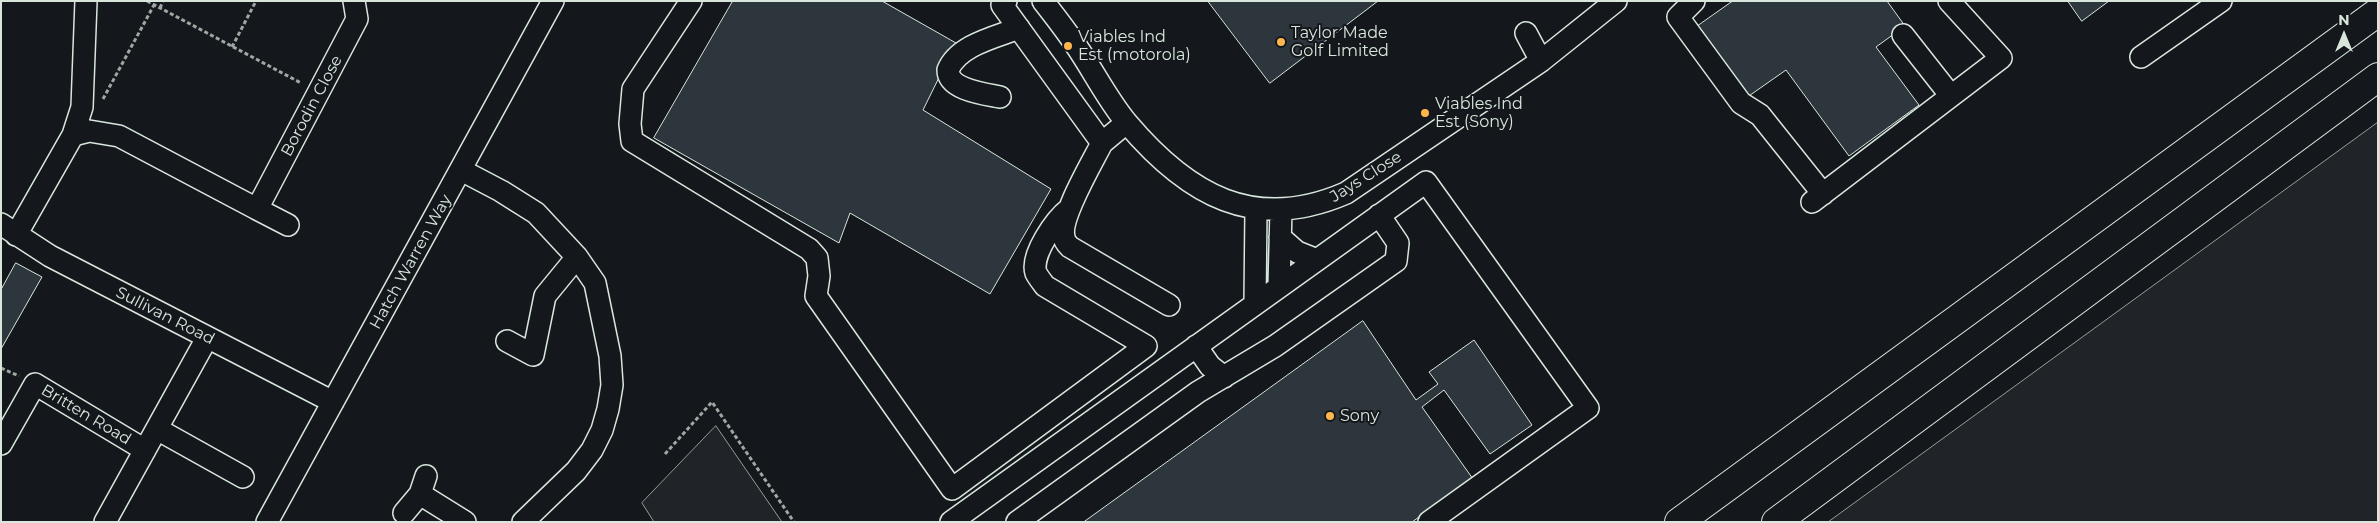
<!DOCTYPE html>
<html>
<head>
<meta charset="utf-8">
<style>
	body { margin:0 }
	#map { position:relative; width:2379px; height:523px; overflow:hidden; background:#14181c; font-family:Montserrat,sans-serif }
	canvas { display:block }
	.frame { position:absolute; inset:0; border:2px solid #d8e6dc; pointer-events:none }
	.north { position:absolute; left:2319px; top:10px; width:50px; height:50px; -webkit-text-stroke:4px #14181c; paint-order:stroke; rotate:0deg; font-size:14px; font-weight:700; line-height:20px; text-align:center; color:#d8e6dc }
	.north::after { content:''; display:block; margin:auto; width:18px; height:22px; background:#d8e6dc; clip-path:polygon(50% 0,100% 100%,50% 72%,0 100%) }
</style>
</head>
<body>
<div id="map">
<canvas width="2379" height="523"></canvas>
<div class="frame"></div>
<div class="north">N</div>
</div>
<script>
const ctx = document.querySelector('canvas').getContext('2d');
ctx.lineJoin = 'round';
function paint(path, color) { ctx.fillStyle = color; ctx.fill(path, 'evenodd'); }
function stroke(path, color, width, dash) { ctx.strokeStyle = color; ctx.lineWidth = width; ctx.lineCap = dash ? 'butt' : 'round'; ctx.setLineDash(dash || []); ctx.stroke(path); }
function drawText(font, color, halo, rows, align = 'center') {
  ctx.font = font + ' Montserrat,sans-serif'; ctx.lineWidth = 4; ctx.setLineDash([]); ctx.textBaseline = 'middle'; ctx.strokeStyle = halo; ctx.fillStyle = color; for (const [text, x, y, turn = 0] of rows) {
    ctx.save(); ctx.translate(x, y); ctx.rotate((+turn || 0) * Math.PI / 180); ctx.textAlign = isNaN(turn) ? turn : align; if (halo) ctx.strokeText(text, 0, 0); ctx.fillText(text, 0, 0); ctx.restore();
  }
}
const green = new Path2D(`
	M2378,121v401h-550l550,-400z
	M716,426l66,96h-128l-12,-19z`);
paint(green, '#202428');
stroke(green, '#939e99', 1);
const building = new Path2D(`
	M733,1h149l74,42 -33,67 128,79 -61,105 -140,-81 -11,30 -185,-105z
	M1208,1h170l-108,82z
	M1733,1h154l18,25 -29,21 43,58 -70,51 -63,-86 -40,28 -51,-70z
	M2068,1h41l-27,20z
	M16,263l26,14 -41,72v-59z
	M1363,321l53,79 22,-16 -9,-12 45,-32 58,85 -42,29 -46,-64 -22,17 51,72 -61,43h-328z`);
paint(building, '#2c363c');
stroke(building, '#d8e6dc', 1);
const minor = new Path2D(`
	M691,1l-58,88 -3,35 2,17 177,108 8,9 2,18 -3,20 136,193 194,-143 -101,-60c-3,-4 -7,-9 -9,-13 -6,-18 20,-54 33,-64
	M1006,1l-4,4 100,138 24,-20
	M1043,1c11,14 22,28 32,43 18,26 32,55 52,79 61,72 127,110 219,70l195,-132 75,-60
	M1694,1l-16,16 63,86 19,12 63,79
	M1526,33l15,28
	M1903,35l48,61
	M2141,57l80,-56
	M1000,97c-15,-3 -52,-7 -52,-27 10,-25 48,-33 71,-42
	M73,135l16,-4 30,5 138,73 100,-190 -3,-18
	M1102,143c-9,18 -43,75 -38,94 0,4 4,8 6,10l99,58
	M461,170l40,21 35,22 41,44 18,26 15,73 2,29 -4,24 -6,21 -10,20 -16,21 -53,51
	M1812,202l189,-144 -52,-57
	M257,209l31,16
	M1,224l49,32 283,146
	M16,235l57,-100 9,-28 4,-106
	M1280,237l17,15 20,8
	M1279,286l2,-76
	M1255,303l1,-94
	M507,341l26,14 12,-59 32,-39
	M1196,346l14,20 14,11
	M157,429l86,48
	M1,444l34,-60 110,66
	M426,476l-6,18 45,28
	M404,513l16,-19
	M105,522l102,-184
	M267,522l286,-521
	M951,522l475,-340 162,226 -159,114
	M1017,522l181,-130 77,-46 121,-85 2,-18 -19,-28`);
const highway = new Path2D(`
	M1679,522l699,-510
	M1776,522l602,-445`);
stroke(minor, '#d8e6dc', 24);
stroke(highway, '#d8e6dc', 30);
stroke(new Path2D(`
	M147,1l154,82
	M160,8l3,-7
	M232,47l24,-46
	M103,99l51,-94
	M1,368l18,8
	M665,454l47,-52 82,120`), '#9da8a2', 3, [4, 2.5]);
stroke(minor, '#14181c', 21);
stroke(highway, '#14181c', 28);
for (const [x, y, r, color] of [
	[1281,42,5,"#ffb74d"],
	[1068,46,5,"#ffb74d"],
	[1425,113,5,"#ffb74d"],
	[1330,416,5,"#ffb74d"]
]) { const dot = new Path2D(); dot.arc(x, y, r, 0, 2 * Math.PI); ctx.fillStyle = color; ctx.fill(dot); stroke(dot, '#14181c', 2); }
drawText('16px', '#d8e6dc', '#14181c', [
	["Taylor Made",1291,33],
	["Golf Limited",1291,51],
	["Viables Ind",1078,37],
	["Est (motorola)",1078,55],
	["Viables Ind",1435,104],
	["Est (Sony)",1435,122],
	["Sony",1340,416]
], 'left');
drawText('16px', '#d8e6dc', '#14181c', [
	["Borodin Close",312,106,-62],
	["Jays Close",1366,177,-32],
	["Hatch Warren Way",411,262,-61],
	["Sullivan Road",165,316,27],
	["Britten Road",86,415,31]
]);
</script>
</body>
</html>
